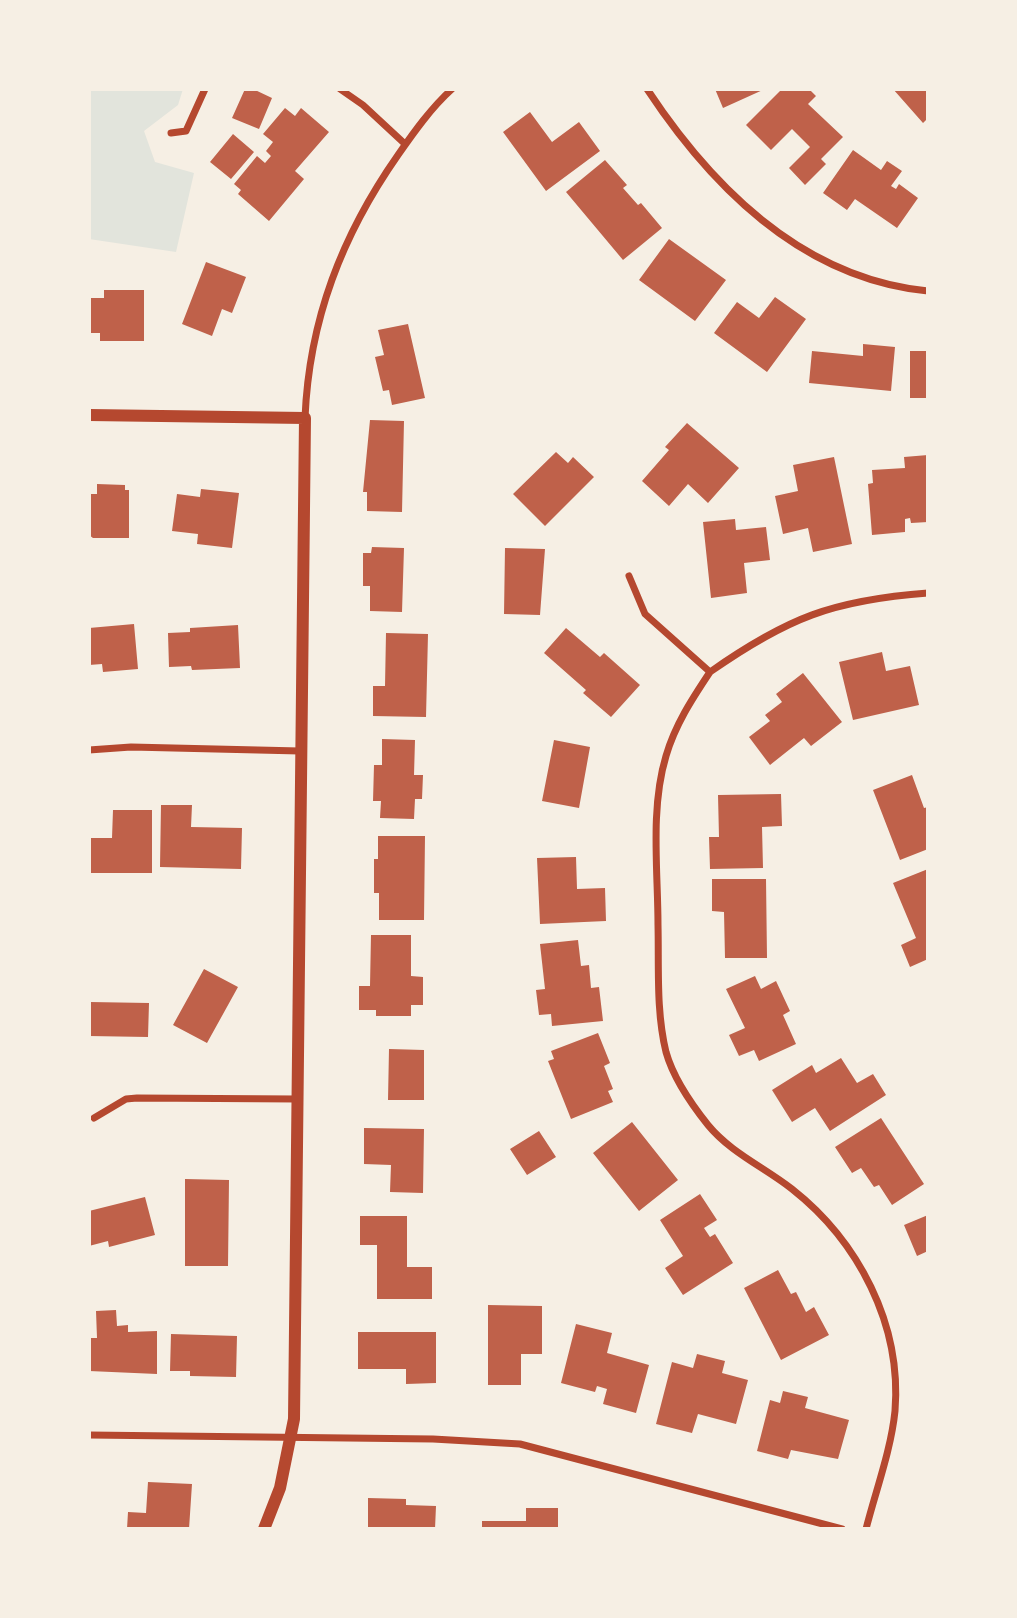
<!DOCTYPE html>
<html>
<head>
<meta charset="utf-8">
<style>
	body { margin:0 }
	#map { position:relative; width:1017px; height:1618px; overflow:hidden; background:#f6efe4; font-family:"PT Serif",serif }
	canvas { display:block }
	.frame { position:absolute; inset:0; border:91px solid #f6efe4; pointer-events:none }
</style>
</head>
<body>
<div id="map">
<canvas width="1017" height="1618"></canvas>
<div class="frame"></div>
</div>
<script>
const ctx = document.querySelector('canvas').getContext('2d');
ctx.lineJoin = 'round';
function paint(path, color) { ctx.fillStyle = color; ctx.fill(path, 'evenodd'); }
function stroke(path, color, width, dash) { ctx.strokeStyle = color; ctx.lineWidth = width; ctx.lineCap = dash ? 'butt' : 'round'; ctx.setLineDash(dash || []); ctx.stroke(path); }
paint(new Path2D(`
	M89,89h94l-5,16 -34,26 11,31 39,11 -18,79 -87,-13z`), '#e2e4dc');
paint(new Path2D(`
	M245,89h8l19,9 -13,31 -27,-11z
	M715,89h50l-42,19z
	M782,89h27l7,7 -8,8 35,33 -22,22 5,5 -21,21 -16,-17 21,-21 -18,-18 -21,21 -25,-25z
	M893,89h35v29l-5,5z
	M285,108l10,8 6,-8 28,24 -34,39 9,8 -35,42 -31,-27 3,-4 -7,-6 23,-28 8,7 6,-7 -5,-5 7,-9 -10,-8z
	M530,112l22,30 27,-20 21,29 -54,40 -43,-59z
	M233,134l21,18 -23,27 -21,-17z
	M853,150l28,20 6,-9 15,10 -11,15 5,3 3,-5 19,14 -21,30 -42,-29 -8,11 -24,-17z
	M605,160l22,25 -4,3 15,17 3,-2 21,25 -39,32 -57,-68z
	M669,239l57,41 -31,41 -56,-41z
	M206,262l40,15 -14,36 -10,-4 -10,27 -30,-12z
	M104,290h40v51h-44v-8h-11v-35h15z
	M775,297l31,22 -39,53 -53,-39 23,-31 22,16z
	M408,324l17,74 -33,7 -3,-15 -6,1 -8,-34 9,-2 -6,-25z
	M863,344l32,3 -4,44 -82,-8 3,-32 51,5z
	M910,351h18v47h-18z
	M370,420l34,1 -2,91 -35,-1v-19h-4z
	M687,423l52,45 -31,35 -20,-19 -19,22 -27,-25 27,-31 -4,-3z
	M556,452l12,11 5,-6 21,20 -49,49 -32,-32z
	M928,455v67l-17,1 -1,-5 -5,1v13l-33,3 -4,-51 5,-1 -1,-13 33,-2 -1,-11z
	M834,457l18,87 -39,8 -5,-24 -25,6 -8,-38 23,-5 -5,-26z
	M97,484l28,1v5h4v48h-36l-4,-3v-41h8z
	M201,489l38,4 -7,55 -35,-4 1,-10 -26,-3 5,-37 23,3z
	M735,519l1,11 30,-3 4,33 -26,3 3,30 -36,5 -8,-76z
	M372,547l32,1 -2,64 -32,-1v-25h-7v-33h8z
	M505,548l40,1 -5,66 -36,-1z
	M134,624l4,45 -35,3 -1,-8 -13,1v-37z
	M238,625l2,43 -48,2 -1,-4 -22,1 -1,-34 22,-1v-4z
	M566,628l34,29 4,-4 36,32 -29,32 -28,-24 3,-3 -42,-37z
	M386,633l42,1 -2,83 -53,-1v-30h12z
	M882,652l4,19 24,-5 9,39 -66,15 -14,-58z
	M803,673l39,49 -31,24 -7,-8 -34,27 -21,-28 21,-16 -5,-6 17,-13 -6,-8z
	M382,739l33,1 -1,35h9l-1,24h-7l-1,20 -34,-1 1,-17h-8l1,-36h8z
	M554,740l36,7 -11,61 -37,-7z
	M912,775l12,33 4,-1v42l-28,11 -27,-70z
	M781,794l1,32 -20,1 1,41 -53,1 -1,-32h10l-1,-42z
	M161,805h31l-1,22 51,1 -1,41 -81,-2z
	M113,810h39v63h-63v-35h23z
	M378,836h47l-1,84h-45v-27h-5v-34h4z
	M576,857l1,32 28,-1 1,33 -66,3 -3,-66z
	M928,869v90l-18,8 -9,-22 15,-7 -23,-55z
	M712,879h54l1,79h-42l-1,-46 -12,-1z
	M371,935h40v41l12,1v28h-12v11h-35v-6h-17v-24h11z
	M578,940l3,26 8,-1 2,23 8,-1 4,34 -51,5 -1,-12 -12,1 -3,-25 9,-1 -5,-45z
	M204,969l34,18 -31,56 -34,-18z
	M755,976l6,13 15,-8 14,30 -7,4 13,29 -37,17 -5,-11 -15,6 -10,-21 16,-7 -19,-39z
	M90,1002l59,1 -1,34 -59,-1z
	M598,1033l12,30 -6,3 9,23 -5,2 5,11 -42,17 -23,-58 6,-2 -3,-8z
	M389,1049l35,1v50h-36z
	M841,1058l16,25 16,-9 13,21 -56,36 -15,-23 -23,14 -20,-32 40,-25 4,8z
	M881,1118l43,66 -32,21 -13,-20 -5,2 -13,-19 -9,5 -17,-26z
	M632,1122l46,58 -39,31 -46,-58z
	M364,1128l60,1 -1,64 -33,-1 1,-27 -27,-1z
	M539,1131l17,26 -29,18 -17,-26z
	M185,1179l44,1 -1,86h-43z
	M700,1194l17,26 -13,8 6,9 5,-3 18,29 -50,32 -18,-27 18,-12 -23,-36z
	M145,1197l10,38 -46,12 -1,-6 -19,5v-35z
	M928,1215v36l-11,5 -13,-31z
	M360,1216h47v51h25v32h-55v-54h-17z
	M778,1270l13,24 5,-2 10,20 8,-5 15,28 -48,25 -37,-72z
	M488,1305l54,1v48h-21v31h-33z
	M116,1310l1,16 11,-1v7l29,-1v43l-68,-3v-33h8l-1,-27z
	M576,1324l36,9 -5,20 42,12 -13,48 -33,-9 4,-15 -10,-3 -2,6 -34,-9z
	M358,1332h78v51l-30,1v-15h-48z
	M171,1334l66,2 -1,41 -46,-1v-5h-20z
	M697,1354l28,7 -3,12 26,7 -12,44 -38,-10 -6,19 -36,-9 16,-62 21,6z
	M783,1391l25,6 -3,11 44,12 -11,39 -47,-9 -3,9 -31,-8 13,-51 10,3z
	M148,1482l44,2 -3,45h-62l1,-17 18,1z
	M368,1498l38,1v6l30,1 -1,23h-67z
	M526,1508h32v21h-76v-8h44z`), '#bf614a');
stroke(new Path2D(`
	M340,89l23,16 42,39
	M647,89c66,100 157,190 281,202
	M171,133l15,-2 19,-42
	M305,418c4,-98 37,-183 93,-263 16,-23 33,-47 54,-66
	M629,576l16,38 65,58c77,-54 123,-72 218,-79
	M710,672c-18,27 -35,53 -44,84 -16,53 -8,115 -8,169 1,42 -2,86 8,127 7,25 26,53 42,73 23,28 56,42 84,64 66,52 110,135 103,222 -4,39 -19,79 -29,118
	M89,750l42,-3 169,4
	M94,1118l32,-19 11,-1 160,1
	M89,1435l344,4 87,5 322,85`), '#b5482f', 7);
stroke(new Path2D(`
	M89,415l216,3 -11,1001 -14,69 -16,41`), '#b5482f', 12);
</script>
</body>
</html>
